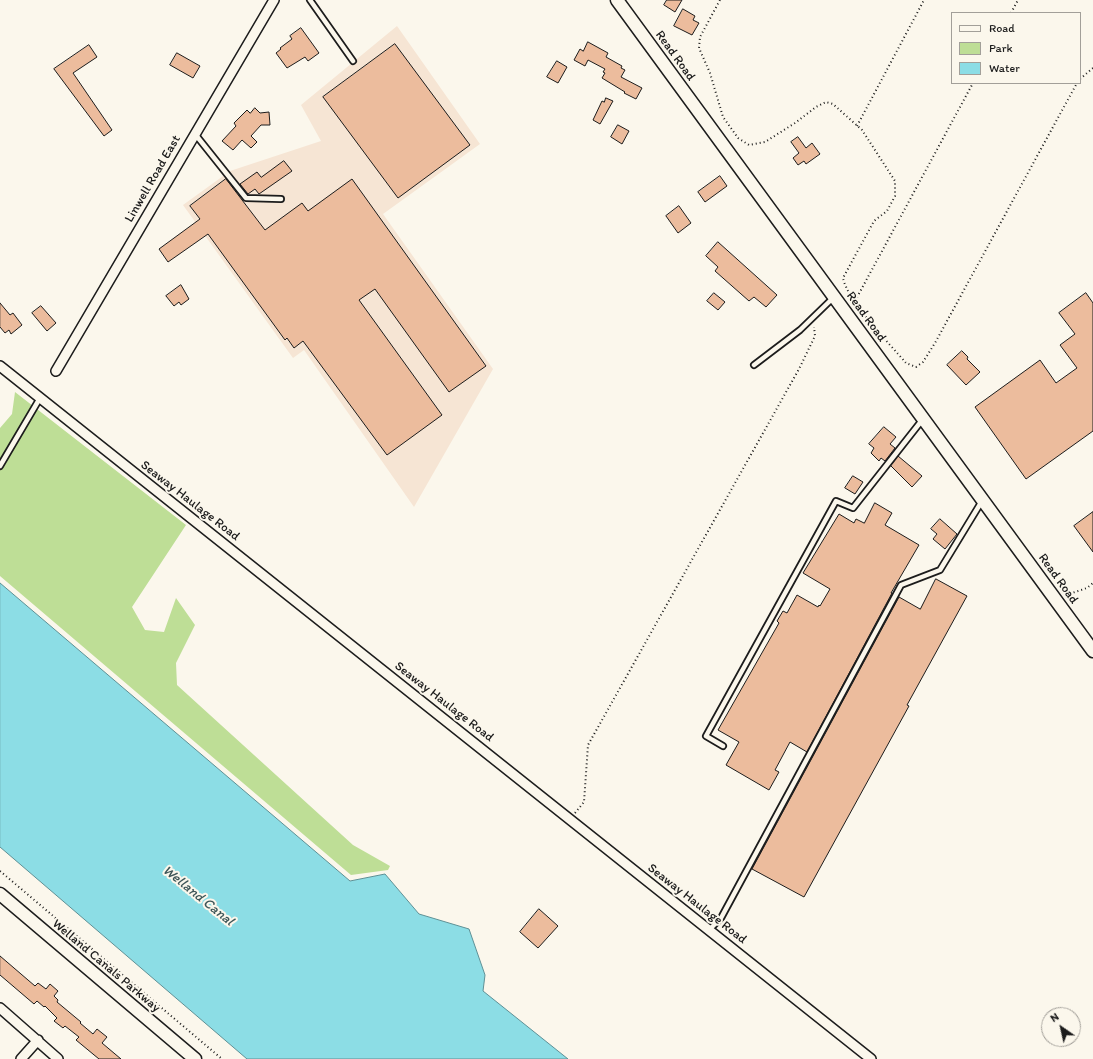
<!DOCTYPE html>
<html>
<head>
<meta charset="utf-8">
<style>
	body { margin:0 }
	#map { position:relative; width:1093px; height:1059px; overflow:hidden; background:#fbf7ec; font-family:Itim,sans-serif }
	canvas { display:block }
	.legend { position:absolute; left:951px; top:12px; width:130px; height:72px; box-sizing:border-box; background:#fbf7ec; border:1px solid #a29f99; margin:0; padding:5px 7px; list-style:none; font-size:12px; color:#1c1c1c }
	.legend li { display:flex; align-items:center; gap:8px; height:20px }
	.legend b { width:20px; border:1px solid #a29f99 }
	.north { position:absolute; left:1041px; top:1007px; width:40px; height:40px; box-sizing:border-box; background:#fbf7ec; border:1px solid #a29f99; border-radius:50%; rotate:326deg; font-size:11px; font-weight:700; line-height:16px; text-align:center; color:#1c1c1c }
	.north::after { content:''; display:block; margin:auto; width:14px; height:18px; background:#1c1c1c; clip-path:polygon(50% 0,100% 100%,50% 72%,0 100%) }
</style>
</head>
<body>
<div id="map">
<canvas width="1093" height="1059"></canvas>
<ul class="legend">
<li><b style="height:5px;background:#fbf7ec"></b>Road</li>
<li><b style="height:11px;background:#bede96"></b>Park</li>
<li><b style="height:11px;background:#8cdde5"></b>Water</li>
</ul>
<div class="north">N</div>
</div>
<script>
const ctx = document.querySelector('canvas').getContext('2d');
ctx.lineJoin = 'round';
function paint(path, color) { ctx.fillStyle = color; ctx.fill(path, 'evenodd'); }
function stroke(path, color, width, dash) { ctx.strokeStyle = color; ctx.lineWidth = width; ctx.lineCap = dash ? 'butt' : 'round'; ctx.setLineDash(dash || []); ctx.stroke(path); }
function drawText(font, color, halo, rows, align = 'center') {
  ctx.font = font + ' Itim,sans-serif'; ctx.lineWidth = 4; ctx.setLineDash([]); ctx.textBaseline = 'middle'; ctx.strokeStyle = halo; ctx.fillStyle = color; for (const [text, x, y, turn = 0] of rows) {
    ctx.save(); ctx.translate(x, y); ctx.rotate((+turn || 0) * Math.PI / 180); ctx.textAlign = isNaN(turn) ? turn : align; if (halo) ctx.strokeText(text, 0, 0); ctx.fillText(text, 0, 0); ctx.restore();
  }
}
paint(new Path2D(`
	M397,26l83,118 -97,70 110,155 -79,138 -110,-157 -11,8 -110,-153 47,-34 91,-30 -20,-36z`), '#f6e5d4');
paint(new Path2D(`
	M15,392l171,133 -54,82 13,23 19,2 12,-34 19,27 -19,38 1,22 176,160 37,21 -2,4 -37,5 -351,-299v-148l12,-14z`), '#bede96');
const water = new Path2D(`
	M0,583l350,298 35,-7 34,40 50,15 16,46 -2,16 85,68h-321l-247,-212z`);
paint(water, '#8cdde5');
stroke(water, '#5f9095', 1);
const building = new Path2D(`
	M667,0h15l-7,12 -11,-7z
	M683,9l12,7 -2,4 6,3 -7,12 -18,-9z
	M301,28l18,25 -11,8 -3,-4 -18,11 -11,-15 5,-4 -1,-1 12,-9 -2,-3z
	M588,42l20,11 -2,4 16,9 -1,2 4,2 -4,7 21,11 -6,11 -12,-6 1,-1 -23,-14 3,-5 -2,-1 2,-3 -17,-9 -3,6 -11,-6 6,-11 3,2z
	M395,44l75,101 -72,53 -75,-101z
	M89,45l8,12 -24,16 39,57 -8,6 -50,-67z
	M177,53l23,13 -7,12 -23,-13z
	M557,61l10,6 -9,16 -11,-6z
	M606,98l7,3 -13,23 -7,-4 9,-19 2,1z
	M255,108l5,5 9,-1 1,13h-9l-10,11 6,6 -6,6 -9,-8 -9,10 -11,-9 14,-15 -2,-3 13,-13 3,3z
	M618,125l11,6 -7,13 -11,-7z
	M798,137l8,11 6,-5 8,11 -14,10 -2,-3 -6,4 -5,-7 6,-5 -8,-11z
	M284,161l8,10 -33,23 -4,-5 -7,5 -8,-10 17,-12 4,5z
	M720,176l7,10 -22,16 -7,-10z
	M226,179l39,51 37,-27 6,8 44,-32 134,187 -37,26 -74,-103 -16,11 83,115 -55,40 -84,-114 -9,7 -7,-10 -2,2 -77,-106 -40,28 -9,-13 41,-30 -10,-13z
	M679,206l12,17 -13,10 -12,-17z
	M718,242l59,53 -11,12 -12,-10 -5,4 -34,-30 3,-4 -12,-11z
	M181,285l8,14 -8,6 -2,-3 -5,4 -8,-10z
	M714,293l11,9 -7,8 -11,-9z
	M1086,293l7,10v128l-67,48 -51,-72 65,-47 16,23 21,-15 -17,-23 15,-11 -16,-21z
	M0,303l10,12 3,-2 9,12 -11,9 -2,-4 -4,3 -5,-6z
	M41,306l15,17 -9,8 -15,-18z
	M962,351l6,6 -1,2 13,13 -14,13 -19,-20z
	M884,427l12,10 -6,7 5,4 -10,13 -4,-3 -2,3 -8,-8 3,-5 -5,-4z
	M898,456l24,20 -10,11 -21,-21z
	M853,476l10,6 -8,12 -10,-6z
	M875,503l17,10 -7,12 34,20 -28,48h1l-85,159 -17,-10 -15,28 4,2 -10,18 -43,-25 13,-23 -21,-12 61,-107 -2,-2 6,-10 4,2 10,-18 21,12 1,-2 1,1 10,-17 -27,-16 36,-59 15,9 2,-4 8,4z
	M1093,512v40l-19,-26z
	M940,519l17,15 -12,15 -12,-10 4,-5 -6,-5z
	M936,579l31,17 -60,109 2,1 -105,191 -52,-28 147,-272 21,12z
	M539,909l19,17 -20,22 -18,-16z
	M0,956l35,30 3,-3 8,6 4,-5 8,7 -4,5 4,4 -1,2 24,20 -1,1 13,11 4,-5 10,8 -5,6 19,16h-22l-23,-19 3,-3 -14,-11 -2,2 -9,-7 3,-3 -12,-12 -1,1 -7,-6 -3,3 -34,-29z`);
paint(building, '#ecbc9d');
stroke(building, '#1c1c1c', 1);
const lane = new Path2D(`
	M310,0l43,61
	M195,134l51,64 35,1
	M754,365l46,-35 33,-32
	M0,466l40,-68
	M723,746l-17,-10 130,-235 17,7 70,-89
	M709,930l12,-12 180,-333 39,-15 42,-69`);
const street = new Path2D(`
	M0,366l871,693
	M56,371l218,-371
	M0,1008l58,51
	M21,1059l17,-19`);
const secondary = new Path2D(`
	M617,0l476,651
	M0,894l195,165`);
stroke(lane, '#1c1c1c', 8);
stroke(street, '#1c1c1c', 12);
stroke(secondary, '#1c1c1c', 15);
stroke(new Path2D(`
	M720,0l-20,37 -1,11 11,25 13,44 15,21 11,7 16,-3 30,-19 21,-16 10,-5 7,2 29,26 33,51v15l-8,15 -13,10 -31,57c5,24 46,65 63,85l10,4 7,-5 12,-19 142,-260
	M1011,13l7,-13
	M1080,79l13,-11
	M857,126l67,-126
	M855,301l118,-218
	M1066,595l21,-7 6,-5
	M575,813l9,-11 4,-57 211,-376 16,-33 -1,-9
	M0,871l222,188`), '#1c1c1c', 2, [1, 3]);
stroke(lane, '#fbf7ec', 4.5);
stroke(street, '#fbf7ec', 9);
stroke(secondary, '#fbf7ec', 12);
drawText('13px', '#1c1c1c', '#fbf7ec', [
	["Read Road",675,56,54],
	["Linwell Road East",153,179,-60],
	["Read Road",866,317,54],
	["Seaway Haulage Road",190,501,38],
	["Read Road",1058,579,54],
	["Seaway Haulage Road",444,702,38],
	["Seaway Haulage Road",697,904,38],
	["Welland Canals Parkway",106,966,40]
]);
drawText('italic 14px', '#3e5658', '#fbf7ec', [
	["Welland Canal",198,896,39]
]);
</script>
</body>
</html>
